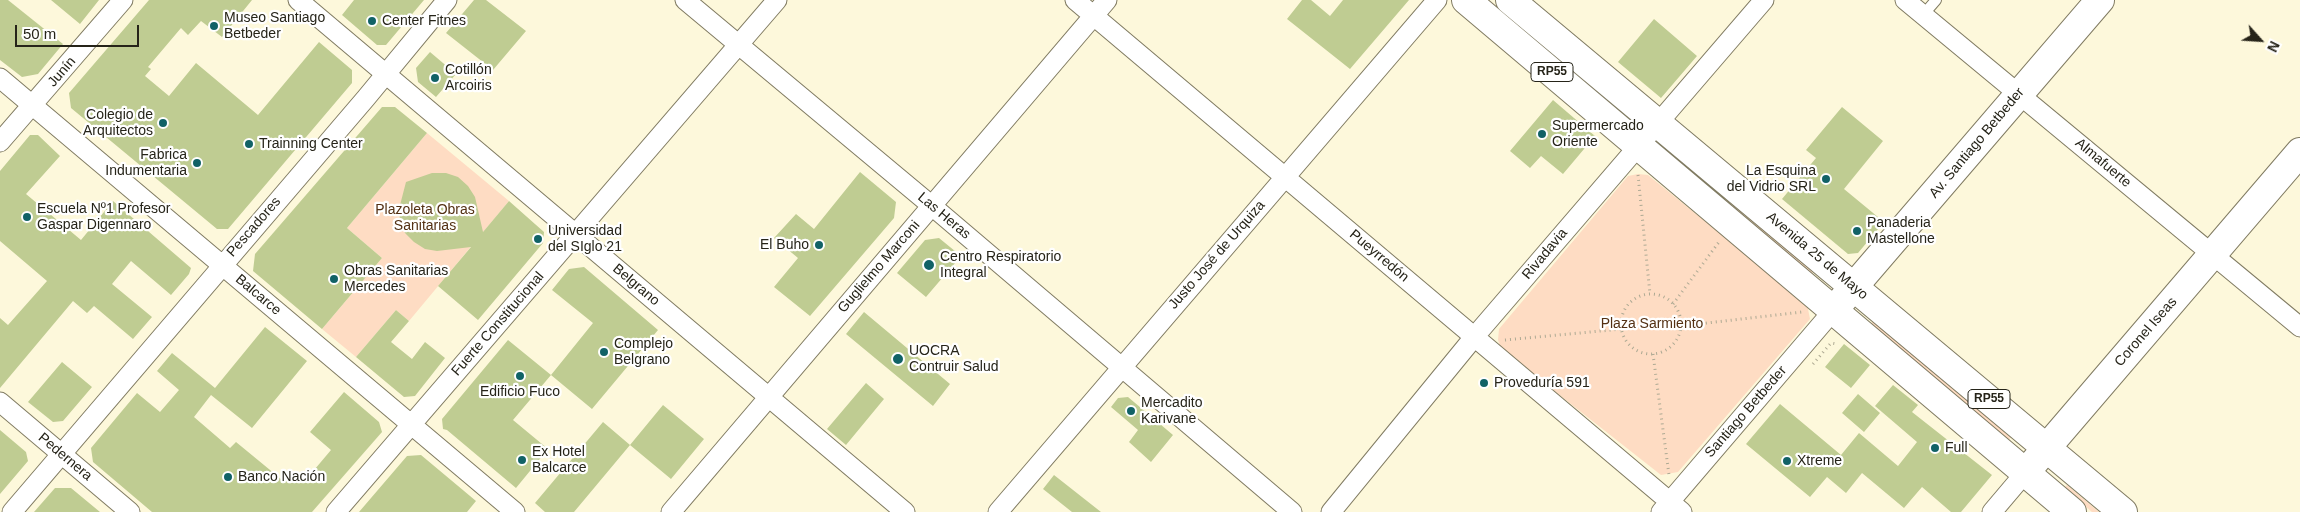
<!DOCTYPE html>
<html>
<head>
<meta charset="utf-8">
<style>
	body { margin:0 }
	#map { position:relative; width:2300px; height:512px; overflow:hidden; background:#fdf8db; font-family:Arial,sans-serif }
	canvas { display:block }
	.north { position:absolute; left:2235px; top:15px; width:50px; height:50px; -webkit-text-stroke:4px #fff; paint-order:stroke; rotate:116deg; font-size:14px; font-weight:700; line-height:20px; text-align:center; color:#262419 }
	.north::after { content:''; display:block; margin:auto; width:18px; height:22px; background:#262419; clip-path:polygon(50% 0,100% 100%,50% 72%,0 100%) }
	.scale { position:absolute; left:15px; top:25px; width:124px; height:22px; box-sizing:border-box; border:2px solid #262419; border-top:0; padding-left:6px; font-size:15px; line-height:18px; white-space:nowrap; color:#262419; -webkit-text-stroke:4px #fff; paint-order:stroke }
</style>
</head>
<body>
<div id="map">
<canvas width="2300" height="512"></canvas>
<div class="north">N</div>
<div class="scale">50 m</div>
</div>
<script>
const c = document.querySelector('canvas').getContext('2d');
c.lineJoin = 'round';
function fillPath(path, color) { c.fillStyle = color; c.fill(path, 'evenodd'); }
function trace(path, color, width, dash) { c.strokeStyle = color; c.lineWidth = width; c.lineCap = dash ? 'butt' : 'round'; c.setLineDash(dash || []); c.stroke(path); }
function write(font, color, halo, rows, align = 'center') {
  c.font = font + ' Arial,sans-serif'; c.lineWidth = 4.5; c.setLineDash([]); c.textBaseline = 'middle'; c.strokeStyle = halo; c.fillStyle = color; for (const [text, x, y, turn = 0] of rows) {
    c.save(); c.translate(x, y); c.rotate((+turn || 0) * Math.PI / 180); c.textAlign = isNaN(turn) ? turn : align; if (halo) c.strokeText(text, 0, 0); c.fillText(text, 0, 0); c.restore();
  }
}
fillPath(new Path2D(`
	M1486 0H1489L1626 114 1623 118Z
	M427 133 509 201 409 321 396 310 356 357 322 329 382 258 347 228Z
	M1676 156 1813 272 1810 275 1672 159Z
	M1638 174 1648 175 1807 304 1810 319 1678 472 1661 475 1501 349 1498 340 1499 329 1628 176Z
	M1873 321 2011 437 2008 441 1870 325Z
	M2067 485 2099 512H2092L2064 488Z`), '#fedcc3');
fillPath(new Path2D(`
	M0 0H8L63 44 38 74 22 77 0 60Z
	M51 0H99L80 24Z
	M149 0H252L222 37 201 21 188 35 181 28 148 67 151 69 145 76 169 96 196 63 258 115 319 42 352 70V83L228 229H217L71 108 69 93Z
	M354 0H424L386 45H377L342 15Z
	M474 0H486L526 31 493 70 446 33Z
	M1302 0H1311L1330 16 1343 0H1409L1350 69 1287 19Z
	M1654 19 1697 56 1661 98 1618 62Z
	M430 52 456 74 436 97 418 82 416 68Z
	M1553 100 1595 136 1563 174 1541 156 1530 168 1510 151Z
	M382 107H395L427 133 347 228 382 258 322 329 253 271 255 254Z
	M1842 107 1883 141 1844 189 1884 222 1858 253 1848 254 1782 199 1816 158 1806 150Z
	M30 135H38L60 156 26 194 81 240 113 201 191 268 189 274 171 295 131 261 112 284 152 317 133 339 94 306 87 313 73 301 0 388V318L8 325 47 281 0 241V171Z
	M860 172 896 202 894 218 810 316 774 287 798 258 774 238 796 214 814 229Z
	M432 173H446L458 177 468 186 475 197 483 232 509 201 544 232 543 243 478 320 438 286 471 247 437 251 425 249 414 242 405 233 400 221 399 209 406 182Z
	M939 238 961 256 926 297 897 273 925 240Z
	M584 267 658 330 592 409 551 375 593 323 552 290 569 269Z
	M396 310 409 321 391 342 412 359 425 342 445 358 415 396 404 397 356 357Z
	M864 312 950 384 933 406 846 334Z
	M265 327 307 361 252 428 211 395 194 417 230 448 236 442 281 479 289 469 304 482 331 450 310 432 344 392 379 422 382 432 312 512H152L93 462 91 448 137 393 160 412 179 390 157 371 172 353 215 388Z
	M508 340 551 375 513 420 548 449 516 488 447 430 443 429 442 419Z
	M1844 344 1870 365 1851 388 1825 367Z
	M62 362 92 387 63 421 53 422 28 402Z
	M866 383 884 399 846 445 827 429Z
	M1893 385 1918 405 1912 412 1992 475 1961 512H1951L1922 487 1904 508 1862 473 1846 493 1827 477 1810 497 1746 444 1780 404 1841 455 1859 433 1898 466 1917 442 1875 406Z
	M1858 394 1880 413 1864 432 1842 413Z
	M1128 397 1173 435 1151 462 1129 442 1138 430 1111 407 1118 398Z
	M663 405 704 439 671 479 630 445Z
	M603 422 630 445 574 512H545L535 503Z
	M0 430 26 452 28 461 0 494Z
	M421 455 476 501 467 512H359L407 456Z
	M1054 475 1101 512H1072L1043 489Z
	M55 488H71L100 512H34Z`), '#bfcc92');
const lane = new Path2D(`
	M1923 15 1936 0`);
const street = new Path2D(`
	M298 0 905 512
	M685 0 932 206 1292 512
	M1075 0 1682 512
	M1905 0 2300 327
	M0 78 515 512
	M0 142 123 0
	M0 402 130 512
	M12 512 366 98 447 0
	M336 512 777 0
	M671 512 1107 0
	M998 512 1437 0
	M1331 512 1475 336 1764 0
	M1661 512 1832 312
	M1992 512 2025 473`);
const secondary = new Path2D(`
	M1832 312 2100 0
	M2025 473 2300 152`);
const primary = new Path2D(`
	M1466 0C1667 171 1869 342 2072 512
	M1510 0 2123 512`);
trace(lane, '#807b62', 12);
trace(street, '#807b62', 21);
trace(secondary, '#807b62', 30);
trace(primary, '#807b62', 30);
trace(new Path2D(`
	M1638 175 1650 294
	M1621 324a30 30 0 1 1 60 0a30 30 0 1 1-60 0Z
	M1673 304 1719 242
	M1681 326 1802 312
	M1505 340 1622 329
	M1653 354 1669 475
	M1813 364 1831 343 1837 344`), '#ada993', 3, [1, 4]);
trace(lane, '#fff', 10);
trace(street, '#fff', 19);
trace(secondary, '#fff', 28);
trace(primary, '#fff', 28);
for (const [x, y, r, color] of [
	[372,21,5,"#116266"],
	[214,26,5,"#116266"],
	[435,78,5,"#116266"],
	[163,123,5,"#116266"],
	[1542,134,5,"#116266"],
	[249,144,5,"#116266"],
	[197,163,5,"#116266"],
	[1826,179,5,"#116266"],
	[27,217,5,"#116266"],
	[1857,231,5,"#116266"],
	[538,239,5,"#116266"],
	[819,245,5,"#116266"],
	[929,265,6,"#116266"],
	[334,279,5,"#116266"],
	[604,352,5,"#116266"],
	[898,359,6,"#116266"],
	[520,376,5,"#116266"],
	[1484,383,5,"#116266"],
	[1131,411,5,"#116266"],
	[1935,448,5,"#116266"],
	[522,460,5,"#116266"],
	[1787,461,5,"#116266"],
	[228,477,5,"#116266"]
]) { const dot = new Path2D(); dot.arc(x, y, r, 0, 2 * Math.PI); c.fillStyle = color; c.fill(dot); trace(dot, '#fff', 2); }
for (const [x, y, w] of [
	[1552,72,42],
	[1989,399,42]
]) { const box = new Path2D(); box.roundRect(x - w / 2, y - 9.5, w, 19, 4); c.fillStyle = '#fff'; c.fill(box); trace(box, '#262419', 1); }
write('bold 12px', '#262419', null, [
	["RP55",1552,72],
	["RP55",1989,399]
]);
write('14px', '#262419', '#fff', [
	["Museo Santiago",224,18],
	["Betbeder",224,34],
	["Center Fitnes",382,21],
	["Cotillón",445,70],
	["Arcoiris",445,86],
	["Colegio de",153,115,"right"],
	["Arquitectos",153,131,"right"],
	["Supermercado",1552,126],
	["Oriente",1552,142],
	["Trainning Center",259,144],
	["Fabrica",187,155,"right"],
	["Indumentaria",187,171,"right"],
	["La Esquina",1816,171,"right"],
	["del Vidrio SRL",1816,187,"right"],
	["Escuela Nº1 Profesor",37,209],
	["Gaspar Digennaro",37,225],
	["Panaderia",1867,223],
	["Mastellone",1867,239],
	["Universidad",548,231],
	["del SIglo 21",548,247],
	["El Buho",809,245,"right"],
	["Centro Respiratorio",940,257],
	["Integral",940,273],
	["Obras Sanitarias",344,271],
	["Mercedes",344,287],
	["Complejo",614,344],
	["Belgrano",614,360],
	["UOCRA",909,351],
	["Contruir Salud",909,367],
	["Proveduría 591",1494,383],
	["Edificio Fuco",520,392,"center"],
	["Mercadito",1141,403],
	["Karivane",1141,419],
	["Full",1945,448],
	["Ex Hotel",532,452],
	["Balcarce",532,468],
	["Xtreme",1797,461],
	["Banco Nación",238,477]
], 'left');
write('14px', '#262419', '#fff', [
	["Junín",62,72,-49],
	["Av. Santiago Betbeder",1977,143,-50],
	["Almafuerte",2103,163,40],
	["Las Heras",944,216,40],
	["Pescadores",254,227,-49],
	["Rivadavia",1545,254,-50],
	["Justo José de Urquiza",1217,255,-49],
	["Pueyrredón",1379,256,40],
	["Avenida 25 de Mayo",1817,256,40],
	["Guglielmo Marconi",879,267,-49],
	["Belgrano",636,285,40],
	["Balcarce",258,295,40],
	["Fuerte Constitucional",498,324,-49],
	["Coronel Iseas",2146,332,-49],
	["Santiago Betbeder",1746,412,-49],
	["Pedernera",65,457,40]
]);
write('14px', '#533013', '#fff', [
	["Plazoleta Obras",425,210],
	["Sanitarias",425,226],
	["Plaza Sarmiento",1652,324]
]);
</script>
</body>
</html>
